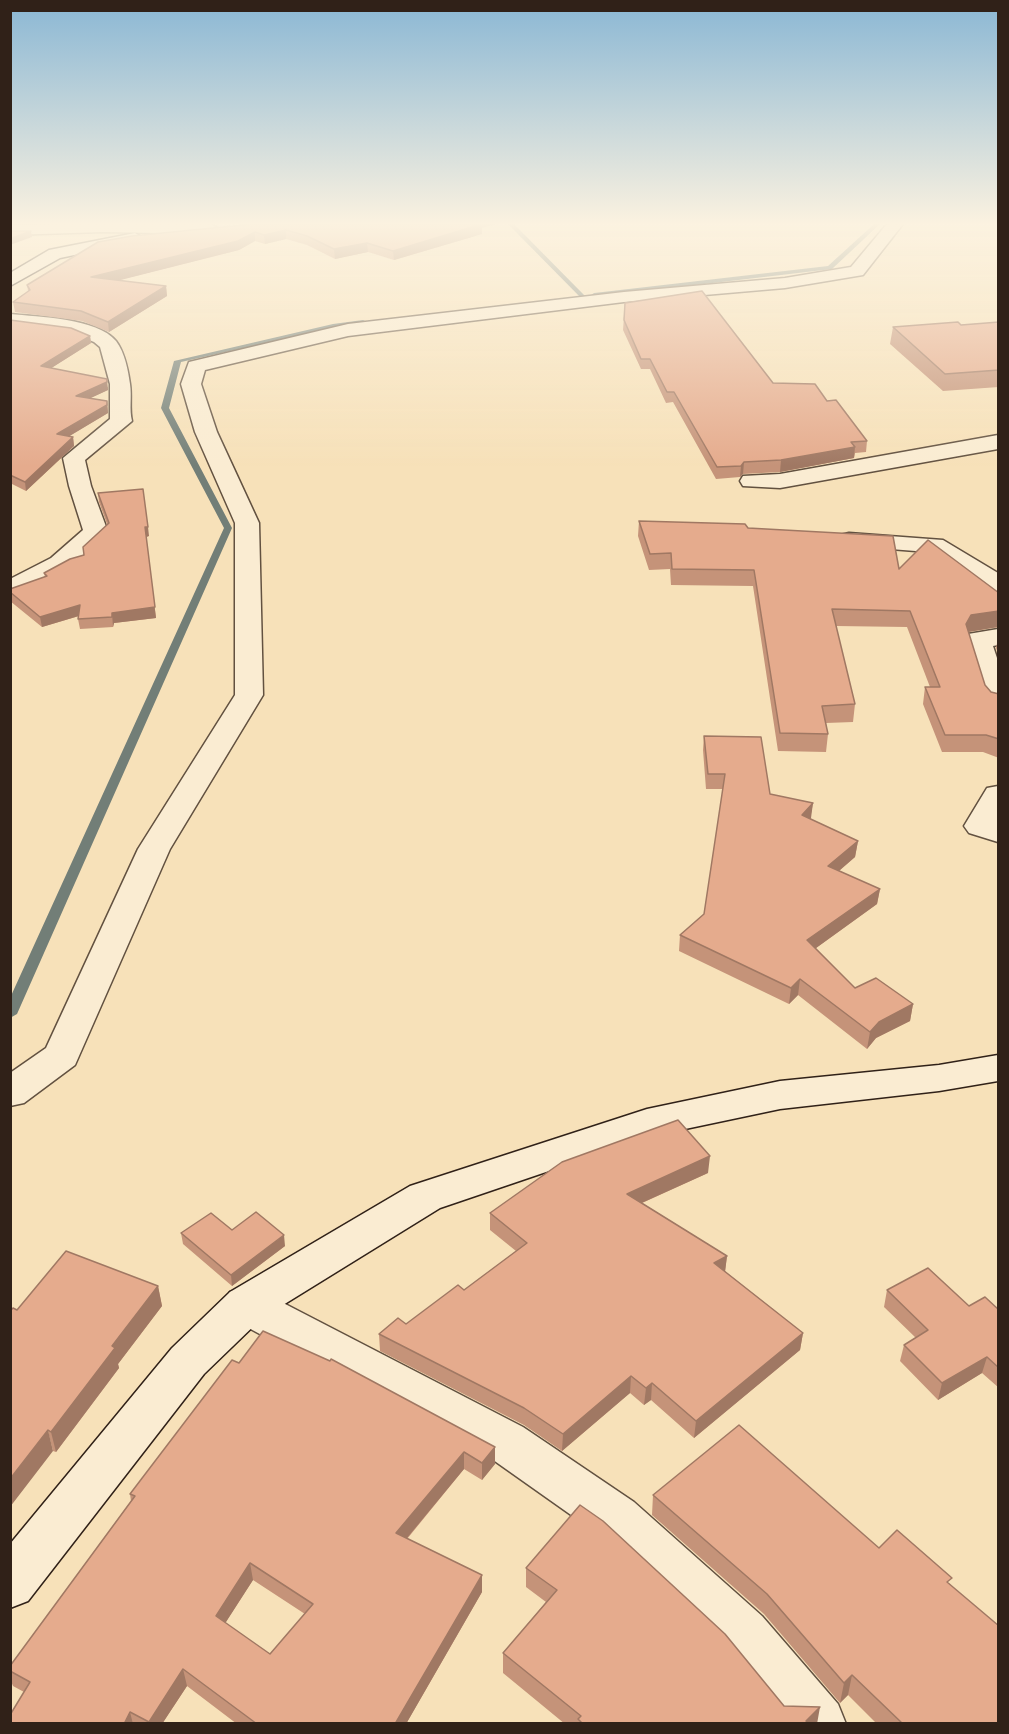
<!DOCTYPE html>
<html>
<head>
<meta charset="utf-8">
<style>
	body { margin:0 }
	#map { position:relative; width:1009px; height:1734px; overflow:hidden; background:#f7e1b9; font-family:"Gentium Book Plus",serif }
	canvas { display:block }
	.frame { position:absolute; inset:0; border:12px solid #302118; pointer-events:none }
</style>
</head>
<body>
<div id="map">
<canvas width="1009" height="1734"></canvas>
<div class="frame"></div>
</div>
<script>
const c = document.querySelector('canvas').getContext('2d');
c.lineJoin = 'round';
function fillPath(path, color) { c.fillStyle = color; c.fill(path, 'evenodd'); }
function trace(path, color, width, dash) { c.strokeStyle = color; c.lineWidth = width; c.lineCap = dash ? 'butt' : 'round'; c.setLineDash(dash || []); c.stroke(path); }
fillPath(new Path2D(`
	M508 224H514L585 296V298H581Z
	M874 224H880L832 269 594 297 591 295 594 293 828 266Z
	M363 320 365 321V323L333 328 181 362 169 408 232 528 17 1014 10 1018V998L224 528 161 408 174 361 333 324Z`), '#727e77');
const street = new Path2D(`
	M57 224H211L219 229 211 234 103 232 10 235V225Z
	M887 224H903L863 275 785 288 624 302 348 336 205 370 201 384 217 432 259 523 263 695 170 849 75 1065 24 1103 10 1106V1073L46 1048 138 849 235 695V523L195 432 181 384 189 362 348 324 624 292 785 278 851 267Z
	M10 314C39 317 97 318 116 341 125 353 128 370 130 384 132 397 129 409 132 421L85 460 91 486 108 532 69 568 19 594 10 597V579L51 558 83 530 69 486 63 458 110 419V384L100 347 94 342 73 333 10 325Z
	M998 435V449L780 488 743 486 740 481 743 476 780 474Z
	M849 533 943 540 998 573V592L989 589 928 552 840 545 837 540 840 535Z
	M998 629V645L993 646 998 661V710L988 707 984 701 965 640 968 634Z
	M998 786V842L969 833 964 826 987 788Z
	M246 1287 262 1292 523 1427 634 1502 762 1616 838 1704 846 1724H782L724 1652 598 1534 489 1457 230 1318 224 1305 230 1292Z`);
const secondary = new Path2D(`
	M135 233 143 238 141 241 60 258 10 286V273L49 250Z
	M998 1055V1081L939 1091 780 1109 652 1136 440 1208 262 1318 204 1374 28 1601 10 1608V1544L172 1348 230 1292 410 1186 647 1109 780 1081 939 1065Z`);
trace(street, '#625140', 3);
trace(secondary, '#302118', 3);
fillPath(street, '#faecd2');
fillPath(secondary, '#faecd2');
fillPath(new Path2D(`
	M253 224 482 228V234L394 260 368 252 335 259 307 245 286 239 265 244 255 241 239 250 119 280 166 286 167 296 109 332 82 321 15 312 13 302 28 291 27 285Z
	M625 303 773 383 827 401 867 441 866 452 855 453 854 458 780 472 743 474 740 477 716 479 673 402 666 403 650 369H641L623 330Z
	M10 320 90 336 91 343 51 368 108 387V390L90 398 107 401 108 413 69 436 73 437 74 446 26 491 10 483Z
	M999 322V387L943 391 890 344 893 327 961 325Z
	M98 493 149 536 146 537 156 618 114 623 113 627 80 629 78 619 79 616 42 627 10 601V589L45 577 44 573 84 555 107 524 99 502Z
	M639 521 748 528 899 569 999 593V628L998 627 968 632 985 685 991 692 999 694V758L983 752H942L923 704 925 687H930L907 627 836 626 855 704 853 722 826 723 828 734 826 752 778 751 753 586 671 585 670 569 649 570 638 536Z
	M999 634V656L996 648Z
	M704 736 770 794 813 803 810 819 858 841 855 857 839 871 880 889 877 904 816 948 855 988 913 1004 910 1021 876 1038 867 1049 798 995 789 1004 679 951 680 935 704 914 723 789H706L703 750Z
	M708 1173 642 1203 727 1256 725 1271 803 1333 800 1350 694 1438 651 1400 644 1405 630 1393 562 1451 524 1425 380 1351 379 1334 406 1324 464 1290 516 1251 490 1230V1213Z
	M232 1230 285 1246 232 1286 183 1244 181 1233Z
	M158 1286 162 1306 118 1364 119 1368 56 1452 53 1451 17 1310Z
	M887 1290 969 1306 999 1310V1388L982 1373 938 1400 900 1361 904 1345 916 1338 884 1307Z
	M239 1363 495 1447V1464L482 1480 464 1469 407 1539 482 1592 406 1724H237L187 1686 162 1724H10L24 1692 13 1686 10 1679V1666L131 1501 130 1494ZM253 1580 305 1614 270 1654 225 1623Z
	M653 1495 879 1548 950 1584 999 1724H877L848 1695 840 1703 764 1614 652 1515Z
	M526 1568 784 1706 817 1724H565L503 1673V1653L546 1602 526 1587Z`), '#c59379');
fillPath(new Path2D(`
	M473 224H496L482 228V234L394 260 393 251Z
	M286 230V239L265 244 264 235Z
	M31 231 32 237 10 245V239Z
	M255 232V241L239 250 93 287 91 277Z
	M367 243 368 252 335 259 334 249Z
	M166 286 167 296 109 332 108 322Z
	M90 336 91 343 42 374 41 366Z
	M107 379 108 390 78 404 76 396Z
	M107 401 108 413 58 443 57 434Z
	M73 437 74 446 26 491 25 482Z
	M855 447 854 458 780 472 781 460Z
	M744 462 743 474 740 477 741 466Z
	M145 527H148L149 536 146 537 156 618 114 623 113 627 112 613Z
	M80 605 82 615 42 627 40 617Z
	M999 611 998 627 968 632 966 624 971 615Z
	M813 803 811 818 800 830 802 815Z
	M858 841 855 857 826 882 828 866Z
	M880 889 877 904 805 956 807 940Z
	M800 979 798 995 789 1004 791 988Z
	M913 1004 910 1021 876 1038 867 1049 870 1032 879 1022Z
	M710 1156 708 1173 626 1210 627 1194Z
	M284 1235 285 1246 232 1286 231 1275Z
	M727 1256 725 1272 714 1263Z
	M158 1286 162 1306 118 1364 119 1368 56 1452 51 1432 112 1346Z
	M803 1333 800 1350 694 1438 696 1421Z
	M987 1357 982 1373 938 1400 942 1383Z
	M631 1376 630 1393 562 1451 563 1434Z
	M652 1383 651 1400 644 1405 646 1388Z
	M48 1430 53 1451 10 1507V1479Z
	M495 1447V1464L482 1480V1463Z
	M464 1452V1469L397 1550 396 1533Z
	M250 1563 253 1580 219 1633 216 1616Z
	M482 1575V1592L406 1724H395Z
	M183 1669 187 1686 162 1724H149V1722Z
	M852 1675 848 1695 840 1703 844 1683Z
	M820 1707 817 1724H806V1721Z
	M130 1712 133 1724H124Z`), '#a07863');
const building = new Path2D(`
	M253 224H482L393 251 367 243 334 249 307 236 286 230 264 235 255 232 238 241 91 277 166 286 108 322 81 311 13 302 30 290 27 285 98 242 132 236Z
	M10 231H31L10 239Z
	M702 291 773 383 815 384 827 401 836 400 867 441 851 442 855 447 781 460 744 462 741 466 717 467 674 392H667L650 359H641L624 320 625 303Z
	M10 320 71 328 90 336 41 366 107 379V382L76 396 107 401V405L57 434 73 437 25 482 10 475Z
	M958 322 961 325 999 322V370L945 374 893 327Z
	M143 489 148 527H145L155 607 112 613V617L78 619 80 605 40 617 10 592V589L47 576 44 573 70 559 84 555 83 547 109 523 98 493Z
	M639 521 745 524 748 528 893 536 899 569 928 540 999 593V611L971 615 966 624 985 685 991 692 999 694V739L986 735H945L925 687H940L910 611 832 609 855 704 822 706 828 734 780 733 754 570 672 569 671 553 650 554Z
	M704 736 761 737 770 794 813 803 802 815 858 841 828 866 880 889 807 940 855 988 876 978 913 1004 879 1022 870 1032 800 979 791 988 680 935 704 914 725 774H708Z
	M678 1120 710 1156 627 1194 727 1256 714 1263 803 1333 696 1421 652 1383 646 1388 631 1376 563 1434 524 1408 379 1334 398 1318 406 1324 458 1285 464 1290 527 1243 490 1213 562 1162Z
	M256 1212 284 1235 231 1275 181 1233 211 1213 232 1230Z
	M66 1251 158 1286 112 1346 115 1348 51 1432 48 1430 10 1479V1311L13 1308 17 1310Z
	M928 1268 969 1306 985 1297 999 1310V1368L987 1357 942 1383 904 1345 928 1330 887 1290Z
	M263 1331 330 1361 331 1359 495 1447 482 1463 464 1452 396 1533 482 1575 395 1724H257L183 1669 149 1722 130 1712 124 1724H10V1715L30 1682 10 1671V1666L135 1496 130 1494 232 1360 239 1363ZM250 1563 313 1604 270 1654 216 1616Z
	M739 1425 879 1548 897 1530 952 1578 947 1582 999 1626V1722L997 1724H903L852 1675 844 1683 767 1594 653 1495Z
	M580 1505 603 1521 725 1634 784 1706 820 1707 806 1721 809 1724H583L578 1719 581 1716 503 1653 557 1590 526 1568Z`);
fillPath(building, '#e5ab8d');
trace(building, '#a07863', 1.5);
const sky = c.createLinearGradient(0, 0, 0, 466);
sky.addColorStop(0, '#8ab7d4');
sky.addColorStop(0.48, '#fbf2e0');
sky.addColorStop(1, '#fbf2e000');
c.fillStyle = sky;
c.fillRect(0, 0, 1009, 466);
</script>
</body>
</html>
